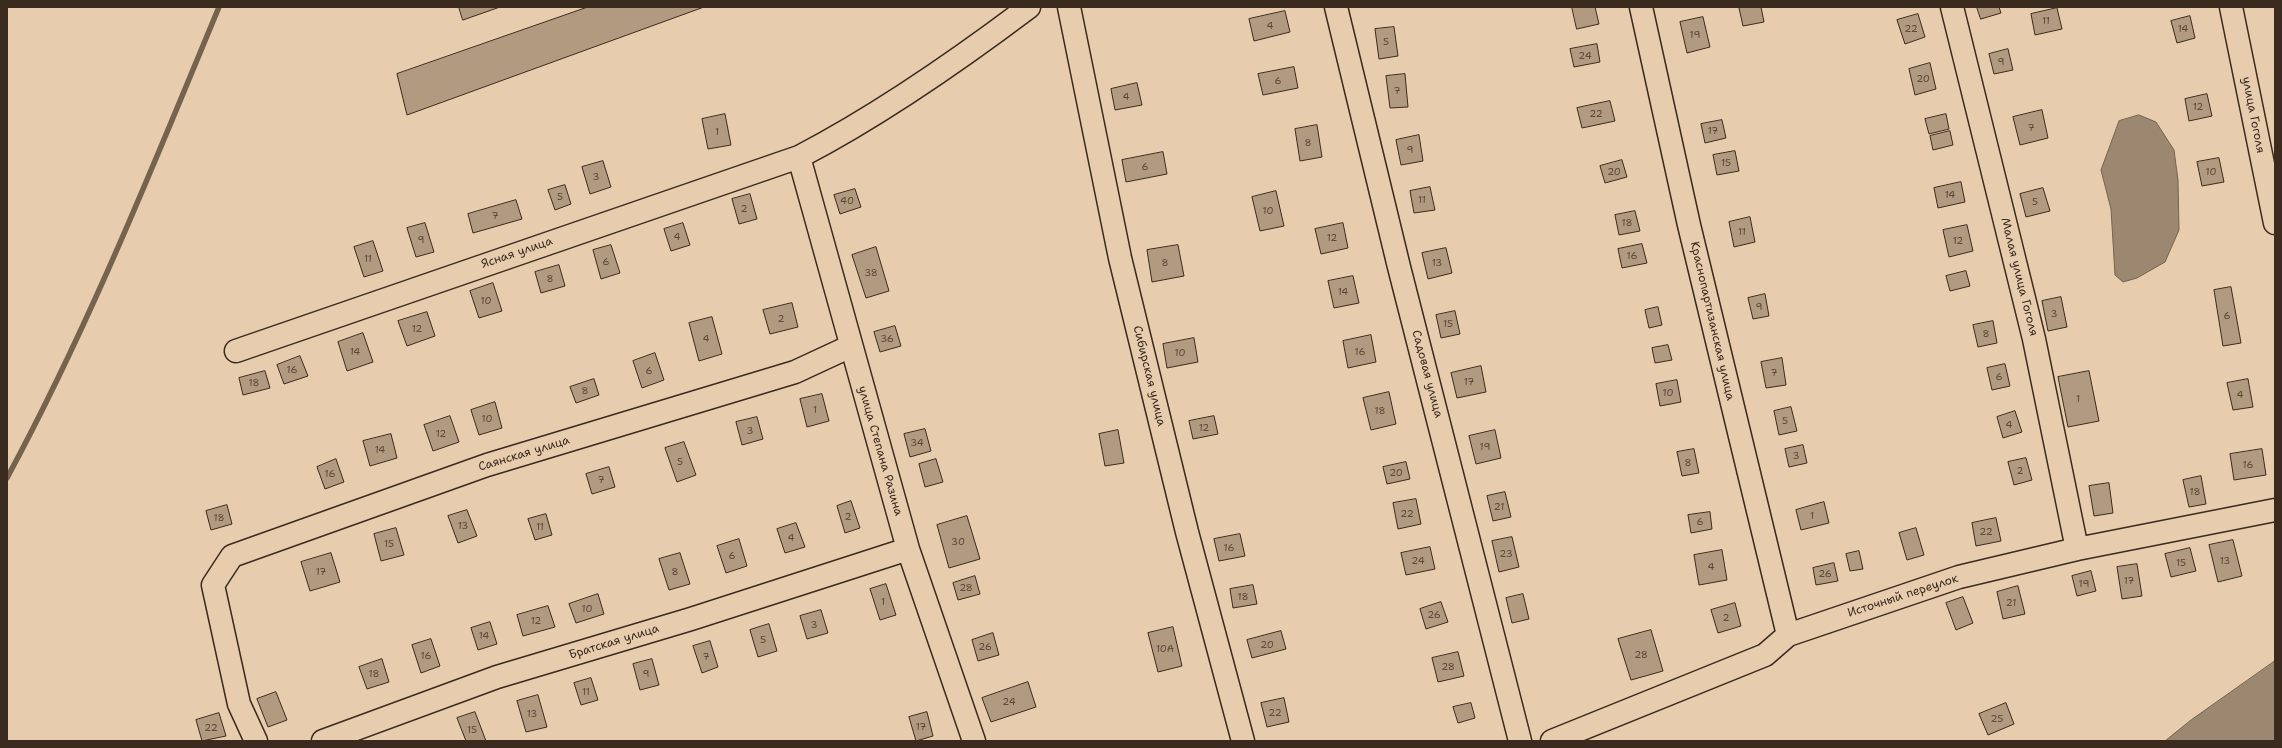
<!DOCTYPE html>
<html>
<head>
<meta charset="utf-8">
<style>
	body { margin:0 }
	#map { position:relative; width:2282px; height:748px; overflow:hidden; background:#e7cdae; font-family:"Shantell Sans",sans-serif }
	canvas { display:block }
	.frame { position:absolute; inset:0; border:8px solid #3b2a1e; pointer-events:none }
</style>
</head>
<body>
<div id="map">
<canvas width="2282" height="748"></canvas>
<div class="frame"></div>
</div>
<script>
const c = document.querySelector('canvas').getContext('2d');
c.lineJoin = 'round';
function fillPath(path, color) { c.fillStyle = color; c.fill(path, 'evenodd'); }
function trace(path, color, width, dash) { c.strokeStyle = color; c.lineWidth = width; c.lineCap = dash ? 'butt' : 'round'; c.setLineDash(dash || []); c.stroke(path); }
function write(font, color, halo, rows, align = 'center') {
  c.font = font + ' "Shantell Sans",sans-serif'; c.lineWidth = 3; c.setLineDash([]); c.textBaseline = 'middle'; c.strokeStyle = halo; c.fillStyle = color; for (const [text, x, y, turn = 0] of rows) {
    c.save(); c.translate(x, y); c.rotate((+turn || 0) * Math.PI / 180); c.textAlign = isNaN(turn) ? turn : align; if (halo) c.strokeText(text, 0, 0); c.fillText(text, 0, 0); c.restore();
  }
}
const water = new Path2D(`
	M2139 115 2156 122 2174 150 2178 180 2179 230 2165 262 2137 278 2123 282 2115 275 2111 209 2101 170 2119 121Z
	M2275 661V741H2165L2191 720Z`);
fillPath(water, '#9c8770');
trace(water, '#75624f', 1);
trace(new Path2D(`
	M7 478C89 326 153 166 219 7`), '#75624f', 5.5);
const building = new Path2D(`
	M459 7H500L463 20Z
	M588 7H704L407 115 397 74Z
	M1572 7H1595L1599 24 1577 29Z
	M1761 7 1764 22 1743 26 1739 8Z
	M1977 7H1999L2001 13 1981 19Z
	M2057 8 2062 29 2035 35 2031 14Z
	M1285 11 1290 32 1254 41 1249 19Z
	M1918 14 1925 37 1905 44 1897 20Z
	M2190 16 2195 38 2177 43 2171 21Z
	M1703 17 1710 47 1687 53 1680 22Z
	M1394 27 1398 56 1379 59 1375 29Z
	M1597 44 1600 62 1574 67 1570 49Z
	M2008 49 2013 70 1994 74 1989 54Z
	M1930 63 1936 89 1915 95 1909 69Z
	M1294 67 1298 88 1263 95 1258 74Z
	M1405 74 1408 107 1390 108 1386 76Z
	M1137 83 1142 105 1115 110 1111 89Z
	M2207 94 2212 116 2189 121 2185 99Z
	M1610 101 1615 121 1582 128 1577 108Z
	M2042 110 2048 138 2020 145 2013 117Z
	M725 114 731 145 708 149 702 119Z
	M1946 114 1949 129 1929 134 1925 119Z
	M1722 120 1726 138 1705 143 1701 124Z
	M1317 125 1322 157 1300 161 1295 129Z
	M1950 131 1953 145 1933 150 1930 136Z
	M1419 135 1423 161 1401 165 1396 140Z
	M1735 151 1739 171 1717 175 1713 155Z
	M1163 152 1167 174 1126 182 1122 160Z
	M2219 158 2224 182 2202 186 2197 162Z
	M1622 160 1627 177 1605 183 1600 166Z
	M603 161 611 187 590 194 582 167Z
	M1961 182 1965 202 1938 208 1934 188Z
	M565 185 571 204 555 210 548 190Z
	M1430 187 1435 210 1414 213 1410 191Z
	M2043 188 2050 211 2026 217 2020 194Z
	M855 189 861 207 840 214 834 195Z
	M1276 191 1284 226 1260 231 1252 197Z
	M750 194 757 219 739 224 732 199Z
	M516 200 522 219 473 233 468 214Z
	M1635 211 1640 231 1619 235 1615 215Z
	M1750 217 1755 242 1734 247 1729 222Z
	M425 223 434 252 416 257 407 228Z
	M683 223 690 245 671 251 664 229Z
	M1343 223 1348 248 1321 254 1315 229Z
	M1967 225 1973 251 1949 257 1943 230Z
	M373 241 383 271 364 277 354 247Z
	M1642 244 1647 263 1622 268 1618 249Z
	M611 245 620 273 601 279 593 250Z
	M1178 245 1184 276 1152 282 1147 250Z
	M876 247 889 291 866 298 852 255Z
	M1446 248 1452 273 1428 279 1422 253Z
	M559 265 565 286 541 293 535 272Z
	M1966 271 1970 286 1950 291 1946 276Z
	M1353 276 1359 303 1334 308 1328 281Z
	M493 283 502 311 479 318 470 291Z
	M2231 287 2241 343 2223 346 2214 290Z
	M1765 294 1769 316 1753 319 1748 298Z
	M2061 297 2067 327 2048 331 2042 301Z
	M792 303 798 327 770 334 763 310Z
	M1658 307 1662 325 1649 328 1645 310Z
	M1455 311 1460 334 1441 338 1436 315Z
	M427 312 435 336 407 346 398 321Z
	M712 317 722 354 699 361 689 323Z
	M1993 321 1997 343 1978 347 1973 325Z
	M895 326 901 346 880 352 874 332Z
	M363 333 373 362 347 371 338 342Z
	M1371 335 1376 362 1348 368 1343 341Z
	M1194 338 1198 362 1167 368 1163 344Z
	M1668 345 1672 360 1655 363 1652 348Z
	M655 353 664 380 642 388 633 361Z
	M300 356 308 376 284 384 277 365Z
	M1782 358 1786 385 1766 388 1761 362Z
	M2005 364 2010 386 1992 390 1987 368Z
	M1481 366 1486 392 1457 398 1451 373Z
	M265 371 270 388 243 395 239 378Z
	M2089 371 2099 421 2068 427 2058 377Z
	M594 379 599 395 576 403 570 387Z
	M2248 379 2253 407 2233 410 2227 383Z
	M1677 380 1681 402 1660 406 1656 384Z
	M1389 392 1396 424 1371 430 1363 398Z
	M822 394 829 421 807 427 800 399Z
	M495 402 502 428 479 435 471 410Z
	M1791 407 1797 431 1779 435 1774 411Z
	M2015 411 2022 432 2003 438 1997 417Z
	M450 416 459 442 433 451 424 425Z
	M1214 416 1218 434 1193 439 1189 421Z
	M757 417 763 439 742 445 736 422Z
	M925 429 931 451 910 457 904 434Z
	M1118 430 1124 463 1105 466 1099 434Z
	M1495 430 1501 458 1476 464 1469 436Z
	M391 434 397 458 370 466 363 441Z
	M684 442 696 475 677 482 665 448Z
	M1803 445 1807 463 1789 467 1785 449Z
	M1694 449 1699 473 1682 476 1677 452Z
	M2262 449 2266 475 2234 480 2230 454Z
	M2026 458 2032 480 2014 485 2008 462Z
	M336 459 344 482 325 489 317 467Z
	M936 459 943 482 925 487 919 464Z
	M1406 462 1410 479 1387 484 1383 467Z
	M609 467 615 487 592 494 586 474Z
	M2201 476 2206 504 2189 507 2183 480Z
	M2109 483 2113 513 2094 516 2089 486Z
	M1505 492 1511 517 1493 521 1487 496Z
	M1416 499 1421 524 1398 529 1393 503Z
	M851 501 860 528 845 533 837 506Z
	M1824 502 1829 523 1801 530 1796 510Z
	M227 505 232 524 211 530 206 511Z
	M467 510 477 536 458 543 448 516Z
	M1710 512 1712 529 1691 533 1688 515Z
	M546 514 552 535 535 540 528 519Z
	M967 516 980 559 949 568 937 525Z
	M1996 518 2001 541 1976 546 1972 523Z
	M796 523 805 547 785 553 777 529Z
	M396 528 404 555 381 561 374 534Z
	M1916 528 1924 555 1907 560 1899 533Z
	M1240 534 1245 556 1219 561 1214 539Z
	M1512 537 1519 567 1499 572 1492 541Z
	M739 539 747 566 726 573 717 546Z
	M2233 540 2242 576 2218 582 2209 545Z
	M1430 547 1435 569 1406 575 1401 553Z
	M2190 548 2196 571 2171 577 2165 554Z
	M1722 550 1727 580 1699 585 1694 555Z
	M1859 551 1863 569 1850 571 1846 554Z
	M331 553 340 582 310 591 301 562Z
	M680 553 690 584 669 590 659 559Z
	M1834 563 1838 581 1816 585 1813 568Z
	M2137 564 2142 596 2122 599 2117 567Z
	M2091 571 2096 591 2077 596 2072 576Z
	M975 576 980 594 958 600 953 583Z
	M886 584 896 615 880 620 870 589Z
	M1253 585 1257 604 1233 608 1230 589Z
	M2018 586 2025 614 2003 619 1997 592Z
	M598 594 604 614 576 623 569 604Z
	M1523 594 1529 619 1512 623 1506 598Z
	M1963 597 1973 623 1956 630 1946 603Z
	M1441 602 1448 622 1426 629 1420 609Z
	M1735 603 1741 626 1718 633 1711 610Z
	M548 606 555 627 523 636 517 615Z
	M821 610 828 633 807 639 800 616Z
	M490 622 497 644 478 650 471 628Z
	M769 624 777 651 758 657 750 630Z
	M1173 627 1182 666 1158 672 1148 633Z
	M1651 630 1663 671 1631 680 1618 639Z
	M1281 631 1286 649 1252 658 1247 640Z
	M993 633 999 655 978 661 972 640Z
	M431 639 440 666 421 673 412 645Z
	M710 641 718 667 702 673 693 646Z
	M1458 652 1464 676 1438 682 1432 658Z
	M382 659 389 682 367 689 359 667Z
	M652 659 659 685 640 690 633 664Z
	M591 678 598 700 581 705 574 683Z
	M1028 682 1036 707 991 722 982 698Z
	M276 692 287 720 268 727 257 699Z
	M538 695 547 727 526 732 517 701Z
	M1284 698 1289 722 1267 727 1261 703Z
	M1471 703 1475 718 1458 723 1453 707Z
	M2006 703 2014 724 1988 735 1979 714Z
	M475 712 486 741H466L457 718Z
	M927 712 933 736 916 741 909 717Z
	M219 713 226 736 202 741 196 720Z`);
fillPath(building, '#b29a81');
trace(building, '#3b2a1e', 1);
const minor = new Path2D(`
	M1069 7 1120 258 1187 532 1243 741
	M1336 7 1399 267 1520 741
	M1641 7 1689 225 1788 635
	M1952 7 2034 339 2077 549
	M2231 7 2275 223
	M799 157 908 549 974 741
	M236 351 799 157C880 115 956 62 1029 7
	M256 741 239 704 213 585 232 556 487 465 795 372 851 346
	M323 741 497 677 691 619 908 549
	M1552 741 1765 655 1788 635 1959 577 2077 549 2275 510`);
trace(minor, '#3b2a1e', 25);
trace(minor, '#e7cdae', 22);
write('10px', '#594637', null, [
	["11",2046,21],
	["4",1270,26],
	["22",1911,29],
	["14",2183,29],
	["19",1695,35],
	["5",1386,42],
	["24",1585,56],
	["9",2001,62],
	["20",1923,79],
	["6",1278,81],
	["7",1397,91],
	["4",1126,97],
	["12",2198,107],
	["22",1596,114],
	["7",2031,128],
	["17",1713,131],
	["1",717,132],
	["8",1308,143],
	["9",1410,150],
	["15",1726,163],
	["6",1145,167],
	["20",1614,172],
	["10",2211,172],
	["3",596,177],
	["14",1950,195],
	["5",560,197],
	["11",1422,200],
	["40",847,201],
	["5",2035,202],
	["2",744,209],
	["10",1268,211],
	["7",495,216],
	["18",1627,223],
	["11",1742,232],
	["4",677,237],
	["12",1332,238],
	["9",421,240],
	["12",1958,241],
	["16",1632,256],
	["11",368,259],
	["6",606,262],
	["8",1165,263],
	["13",1437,263],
	["38",871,273],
	["8",550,279],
	["14",1343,292],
	["10",486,301],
	["9",1759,307],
	["3",2054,314],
	["6",2227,316],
	["2",781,319],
	["15",1448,324],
	["12",417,329],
	["8",1986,334],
	["4",706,339],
	["36",887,339],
	["14",355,352],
	["16",1360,352],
	["10",1180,353],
	["16",292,370],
	["6",649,371],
	["7",1774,373],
	["6",1999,377],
	["17",1469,382],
	["18",254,383],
	["8",585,391],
	["10",1668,393],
	["4",2240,395],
	["1",2078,399],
	["1",815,410],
	["18",1380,411],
	["10",487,419],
	["5",1785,421],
	["4",2009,425],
	["12",1204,428],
	["3",750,431],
	["12",441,434],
	["34",917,443],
	["19",1485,447],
	["14",380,450],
	["3",1796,456],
	["5",680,462],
	["8",1688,463],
	["16",2248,465],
	["2",2020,471],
	["20",1396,473],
	["16",330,474],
	["7",601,480],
	["18",2195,492],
	["21",1499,507],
	["22",1407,514],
	["1",1812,516],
	["2",848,517],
	["18",219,518],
	["6",1700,522],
	["13",463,526],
	["11",540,527],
	["22",1986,532],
	["4",791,538],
	["30",958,542],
	["15",389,544],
	["16",1229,548],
	["23",1506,554],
	["6",732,556],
	["24",1418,561],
	["13",2225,561],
	["15",2181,563],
	["4",1711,567],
	["17",321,572],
	["8",675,572],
	["26",1825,574],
	["17",2129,581],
	["19",2084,584],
	["28",966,588],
	["18",1243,597],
	["1",883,602],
	["21",2011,603],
	["10",587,609],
	["26",1434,615],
	["2",1726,618],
	["12",536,621],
	["3",814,625],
	["14",484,636],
	["5",763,640],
	["20",1267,645],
	["26",985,647],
	["10А",1165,649],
	["28",1641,655],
	["16",426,656],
	["7",706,657],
	["28",1448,667],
	["18",374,674],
	["9",646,674],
	["11",586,692],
	["24",1009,702],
	["22",1275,713],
	["13",532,714],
	["25",1997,719],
	["17",921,727],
	["22",211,728],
	["15",472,730]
]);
write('12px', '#3b2a1e', '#e7cdae', [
	["улица Гоголя",2253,115,79],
	["Ясная улица",517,253,-19],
	["Малая улица Гоголя",2019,277,76],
	["Краснопартизанская улица",1712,321,77],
	["Садовая улица",1427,374,75],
	["Сибирская улица",1149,376,76],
	["улица Степана Разина",880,451,74],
	["Саянская улица",524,454,-17],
	["Источный переулок",1903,596,-18],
	["Братская улица",614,642,-17]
]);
</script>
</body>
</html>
